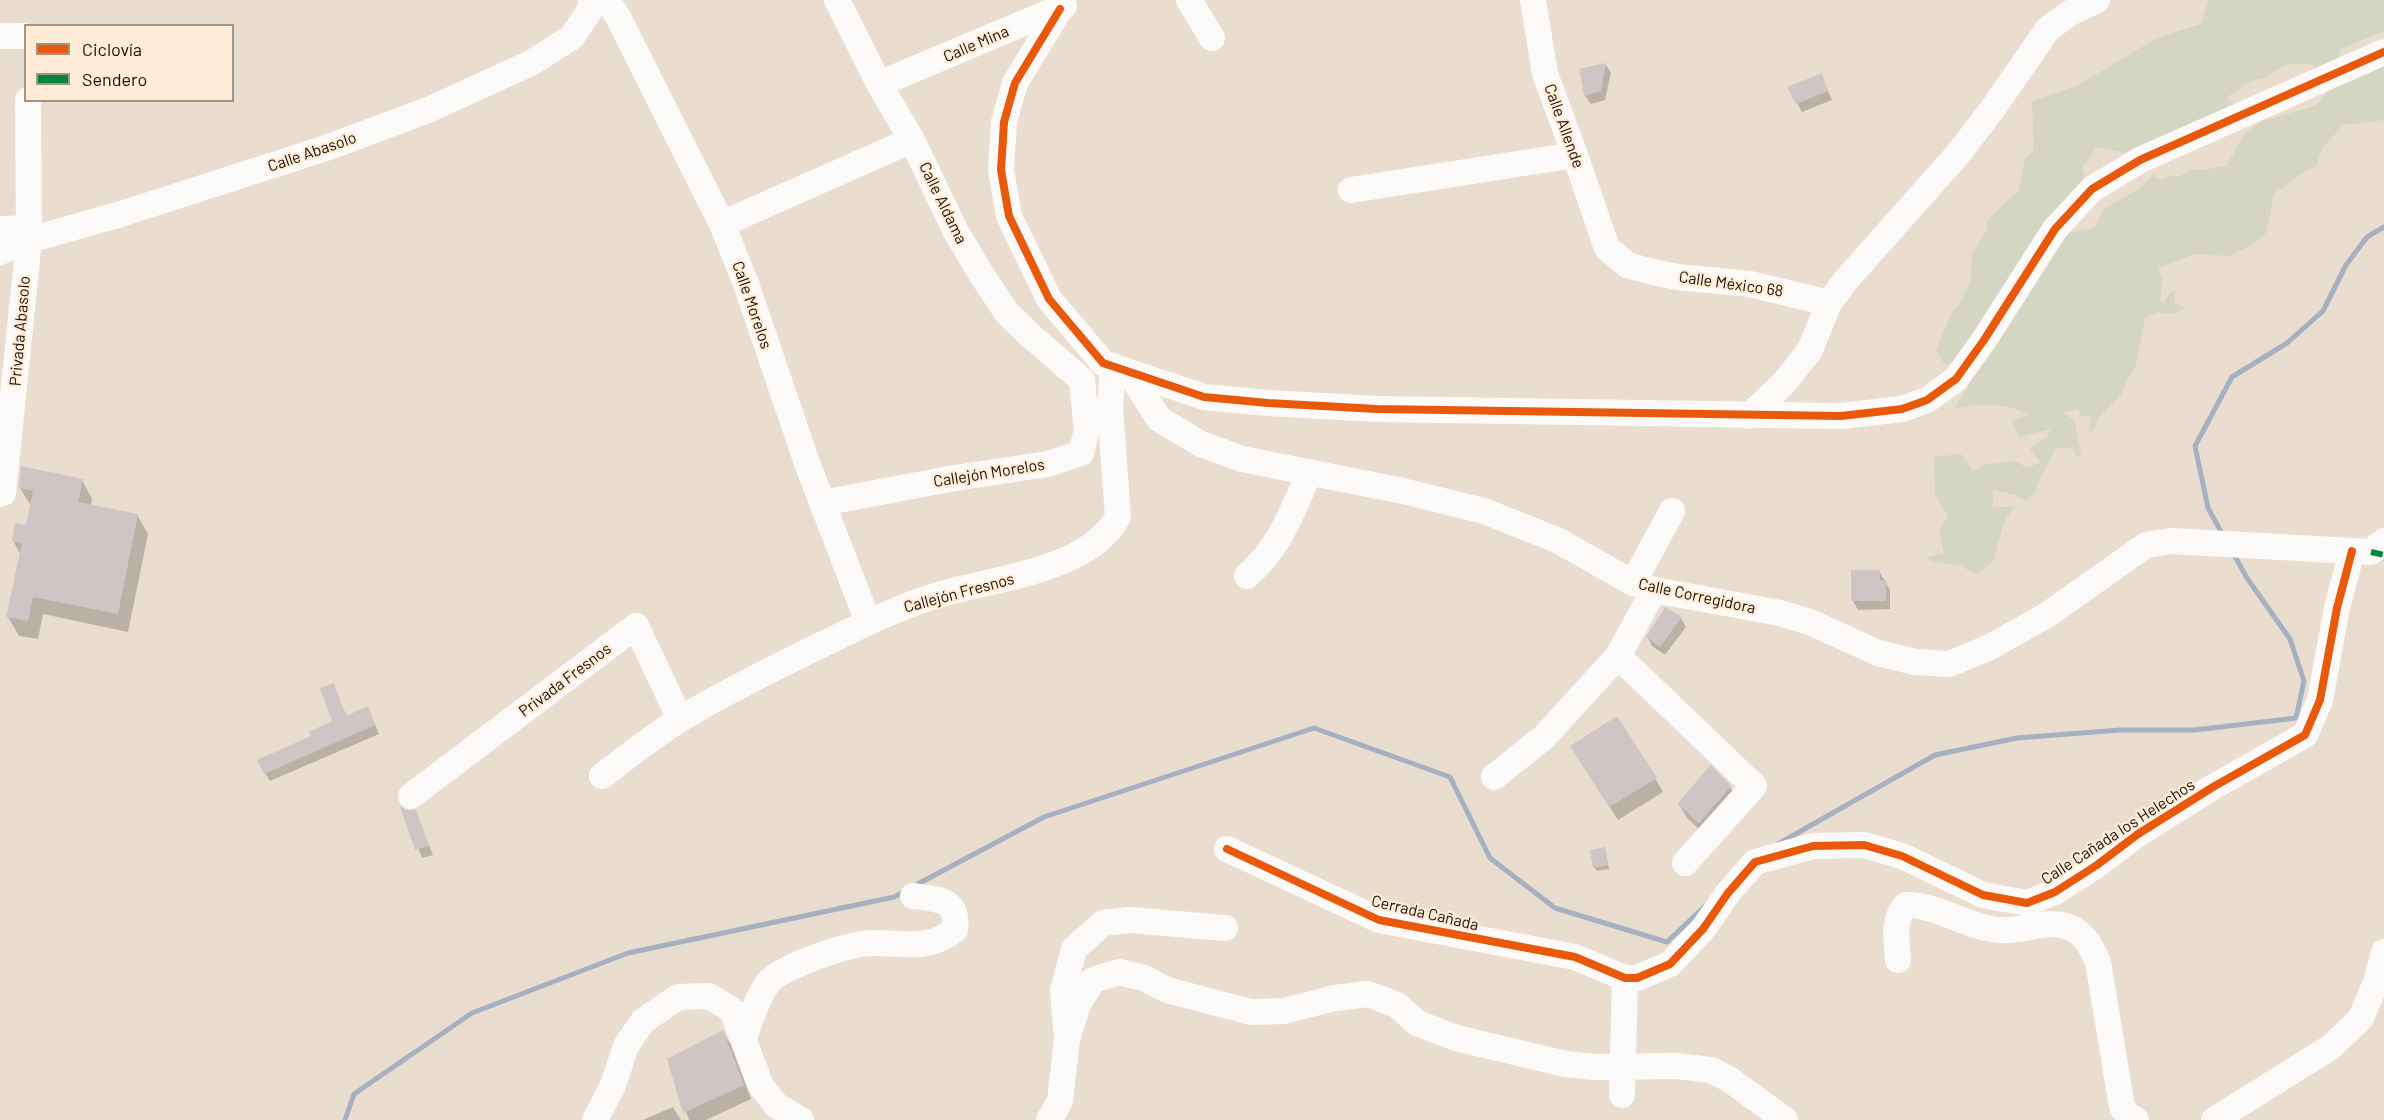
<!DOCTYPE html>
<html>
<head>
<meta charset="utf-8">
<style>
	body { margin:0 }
	#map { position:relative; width:2384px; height:1120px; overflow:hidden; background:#e9ddcf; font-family:Barlow,sans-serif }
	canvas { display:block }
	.legend { position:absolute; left:24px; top:24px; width:210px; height:78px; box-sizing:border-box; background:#feecd7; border:2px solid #a29484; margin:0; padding:8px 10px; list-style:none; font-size:18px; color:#181108 }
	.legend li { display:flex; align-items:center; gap:12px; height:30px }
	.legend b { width:30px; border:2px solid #a29484 }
</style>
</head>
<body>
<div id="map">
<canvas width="2384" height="1120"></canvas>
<ul class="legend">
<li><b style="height:8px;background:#e8590c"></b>Ciclovía</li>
<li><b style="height:8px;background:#00873e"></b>Sendero</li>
</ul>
</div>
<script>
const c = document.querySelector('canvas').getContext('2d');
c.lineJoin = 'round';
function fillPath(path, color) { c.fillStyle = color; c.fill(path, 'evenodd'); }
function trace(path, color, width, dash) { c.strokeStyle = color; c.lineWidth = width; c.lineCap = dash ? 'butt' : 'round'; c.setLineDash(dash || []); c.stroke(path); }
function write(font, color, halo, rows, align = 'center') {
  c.font = font + ' Barlow,sans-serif'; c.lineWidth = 4.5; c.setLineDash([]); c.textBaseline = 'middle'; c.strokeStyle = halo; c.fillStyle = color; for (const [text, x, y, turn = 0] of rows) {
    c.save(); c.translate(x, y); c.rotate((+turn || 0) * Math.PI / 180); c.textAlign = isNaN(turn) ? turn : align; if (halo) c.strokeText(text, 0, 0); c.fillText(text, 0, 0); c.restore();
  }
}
fillPath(new Path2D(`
	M2209 0H2384V31L2341 49 2336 68 2326 74 2310 64H2288L2264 78 2251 81 2226 98 2237 108 2161 161 2097 147 2082 168 2088 188 2058 232H2074L2094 228 2104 209 2140 188 2153 175 2161 180 2170 176 2178 177 2191 169 2203 170 2226 166 2246 132 2262 121 2315 106 2326 94V86L2384 63V120L2344 125 2322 148 2317 165 2303 173 2274 194 2266 233 2253 244 2230 256 2195 254 2158 268 2163 280 2160 299 2163 304 2170 293 2175 289 2174 302 2186 309 2171 314 2157 312 2145 318 2135 368 2126 382 2122 394 2099 417 2094 430 2089 433 2091 417 2082 416 2077 409 2063 413 2074 420 2081 451 2079 458 2072 448H2056L2041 476 2034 494 2025 501 2015 495 1993 490V507H2014L2004 522 1993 562 1977 574 1960 566 1931 561 1927 557 1944 553 1939 530 1948 516 1935 494 1934 457 1961 454 1974 472 1981 465 2016 461 2027 468 2040 462 2030 449 2048 436 2050 429 2020 437 2011 421 2028 415C2008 402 1976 403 1954 409L1968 387 1970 358 1945 365 1936 351 1952 311 1960 304 1971 279 1972 254 1987 230V222L2001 206 2019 191 2025 158 2034 150 2032 101 2076 86 2159 37 2201 24Z`), '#d4d6c3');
fillPath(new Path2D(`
	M1606 65 1611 73 1605 100 1591 104 1585 96Z
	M1821 75 1832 100 1802 112 1789 88Z
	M82 480 92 499 91 506 137 515 148 534 128 632 43 614 38 639 19 636 8 617 21 555 13 541 27 526 31 506 20 488Z
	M1879 571 1890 590V609L1858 610 1853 601Z
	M1681 618 1686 627 1665 655 1652 646 1647 637Z
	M333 685 347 717H372L379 734 270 781 265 773 334 722Z
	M1579 760 1655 778 1663 792 1618 820Z
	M1730 787 1738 801 1707 836 1687 818 1679 804Z
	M403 810 415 811 433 855 422 858Z
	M1606 853 1609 869 1597 871 1594 867Z
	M723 1032 731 1045 751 1099 706 1120H689L668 1060Z
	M673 1107 681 1120H643Z`), '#0003');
trace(new Path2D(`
	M2224 537 2208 508 2195 446 2232 377 2287 343 2323 311 2346 265 2367 237 2384 227
	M1778 844 1935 755 2017 738 2120 730H2195L2296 718 2304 681 2290 639 2247 578 2233 553
	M914 886 1044 817 1314 728 1450 777 1490 858 1555 908 1667 942 1705 906
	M345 1120 354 1094 472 1013 628 953 894 897 906 891`), '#a5b0c0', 5);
fillPath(new Path2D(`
	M1606 63 1601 91 1584 96 1579 69Z
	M1822 73 1828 91 1796 104 1787 87Z
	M21 466 83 479 78 502 138 514 118 614 33 597 28 621 6 617 22 543 12 542 15 523 26 525 33 491 19 488Z
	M1851 570H1880V580H1886V601H1851Z
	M1665 607 1682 617 1660 647 1646 637Z
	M334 683 346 716 368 706 375 725 264 774 257 760 311 736 309 732 332 721 320 688Z
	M1617 716 1657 778 1609 807 1570 746Z
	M1711 765 1731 786 1699 823 1677 804Z
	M400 806 406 810H416L429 846 415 850Z
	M1605 847 1608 865 1593 868 1590 850Z
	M723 1030 744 1085 683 1113 667 1059Z`), '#cec5c4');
trace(new Path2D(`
	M607 0 618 17 722 224 746 284 807 463 868 622
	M837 0 879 84 912 140 956 232 983 277 1007 313 1031 336 1082 380
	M1189 0 1212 38
	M1533 0 1545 74 1575 155 1607 248 1627 265 1653 272 1678 277 1750 284 1829 303
	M1060 9 1015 83 1004 122 1001 170 1009 216 1049 299 1103 363 1204 397 1268 403 1377 409 1841 416 1902 409 1927 400 1956 379 1984 340 2055 229 2092 189 2140 160 2384 52
	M0 36H26
	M879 84 1064 6
	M1351 190 1575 155
	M722 224 912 140
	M0 229 29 228
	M0 252 29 240 121 214 326 148 428 110 531 63 572 37 590 10 591 0
	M1129 372 1159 419 1201 444 1242 459 1403 491 1484 511 1557 540 1633 583 1654 590 1780 613 1810 622 1878 653 1915 662 1949 664 1990 647 2047 615 2146 545 2171 541 2371 552 2384 541
	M1749 416 1784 383 1810 350 1829 303 1846 280 1958 154 1991 111 2048 29 2070 13 2097 0
	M0 494 3 493 29 240 28 100
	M822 503 955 478 1048 464 1081 453 1087 430 1082 380
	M1247 576C1282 545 1291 512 1310 472
	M1633 583 1672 511
	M1618 656 1754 786 1685 863
	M602 776C627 757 652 737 679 720 721 694 767 672 811 650 855 629 898 606 945 593 998 578 1089 570 1118 517L1110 408 1113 366
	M1494 777 1544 737 1618 656 1654 590
	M411 796 636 626 680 719
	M1227 849 1379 920 1575 957 1625 978H1637L1670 964 1703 929 1728 893 1755 862 1813 846 1864 845 1902 856 1983 895 2027 903 2055 892 2097 865 2138 834 2213 787 2305 735 2320 700 2337 608 2352 551
	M1898 960C1897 942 1892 919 1906 905 1940 905 1967 928 2000 930 2025 932 2050 917 2073 929 2087 937 2092 949 2098 962L2122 1107 2129 1116 2136 1120
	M1066 1028 1063 990 1074 949 1103 923 1130 920 1225 928
	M744 1038C751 1020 756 999 768 983 781 966 849 944 871 943 903 942 926 952 955 930 959 899 938 899 913 896
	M1622 1095 1625 978
	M595 1120 613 1085 626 1046 643 1021 678 997 709 996 732 1010 761 1086 776 1105 801 1120
	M1049 1120 1060 1101 1067 1039 1078 1004 1093 980 1119 972 1144 978 1167 990 1251 1012 1284 1011 1335 998 1368 994 1397 1005 1417 1023 1456 1038 1565 1064 1594 1067 1677 1066 1711 1070 1729 1079 1785 1120
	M2214 1120 2331 1047 2361 1018 2376 982 2384 952`), '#fcfaf8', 26);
trace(new Path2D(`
	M2371 552 2384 555`), '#00873e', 6, [12, 6]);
trace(new Path2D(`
	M1060 9 1015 83 1004 122 1001 170 1009 216 1049 299 1103 363 1204 397 1268 403 1377 409 1841 416 1902 409 1927 400 1956 379 1984 340 2055 229 2092 189 2140 160 2384 52
	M1227 849 1379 920 1575 957 1625 978H1637L1670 964 1703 929 1728 893 1755 862 1813 846 1864 845 1902 856 1983 895 2027 903 2055 892 2097 865 2138 834 2213 787 2305 735 2320 700 2337 608 2352 551`), '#e8590c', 8);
write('16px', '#181108', '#feecd7', [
	["Calle Mina",976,44,-23],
	["Calle Allende",1564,126,70],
	["Calle Abasolo",312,152,-19],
	["Calle Aldama",943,203,64],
	["Calle México 68",1731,284,8],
	["Calle Morelos",752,305,71],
	["Privada Abasolo",20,331,-85],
	["Callejón Morelos",989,473,-9],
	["Callejón Fresnos",959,593,-15],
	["Calle Corregidora",1697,596,12],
	["Privada Fresnos",565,680,-37],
	["Calle Cañada los Helechos",2118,832,-33],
	["Cerrada Cañada",1425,913,13]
]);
</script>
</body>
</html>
